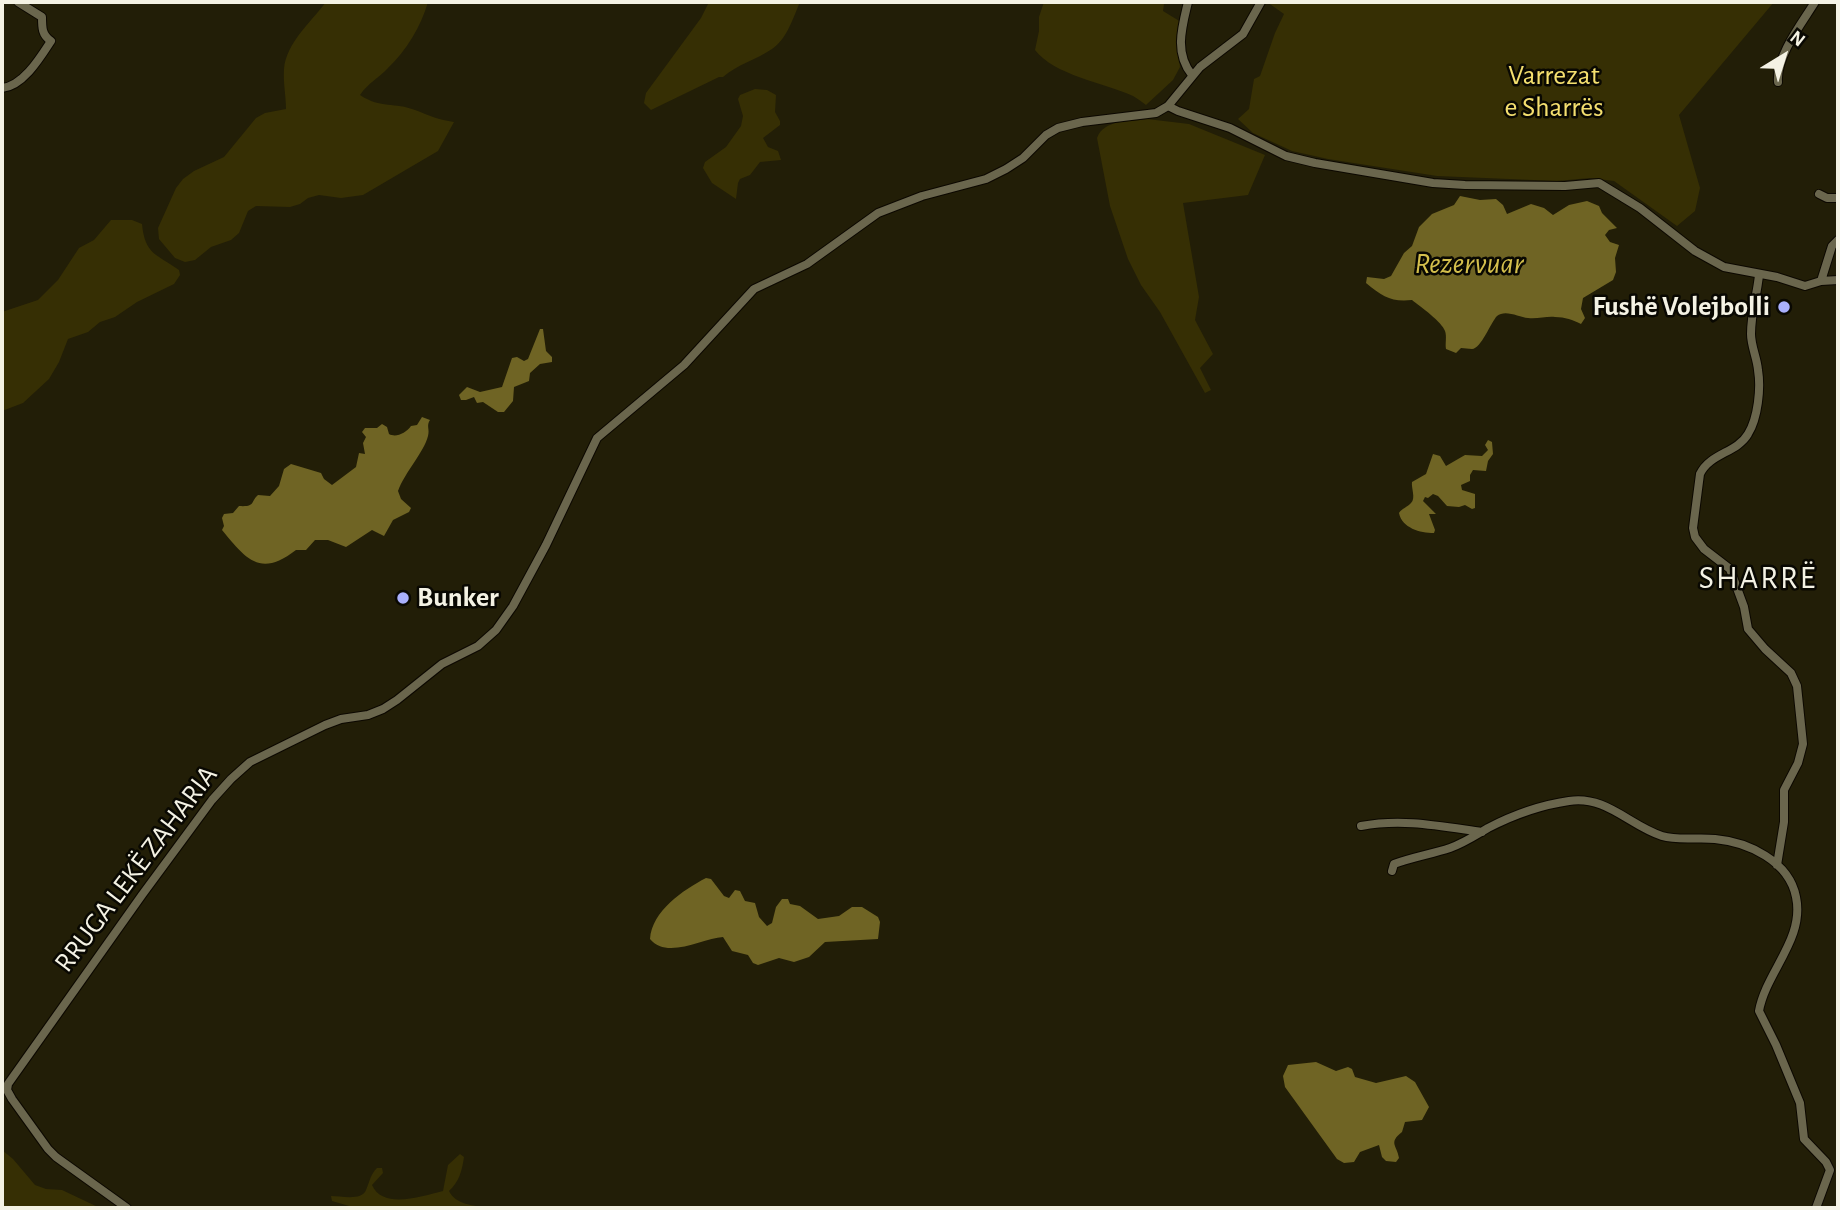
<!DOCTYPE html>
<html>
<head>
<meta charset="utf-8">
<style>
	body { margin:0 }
	#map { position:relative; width:1840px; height:1210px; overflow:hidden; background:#221e07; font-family:"Alegreya Sans",sans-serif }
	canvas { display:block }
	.frame { position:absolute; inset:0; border:4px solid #f4f2e4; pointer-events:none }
	.north { position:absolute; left:1749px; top:21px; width:70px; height:70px; -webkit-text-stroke:5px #090802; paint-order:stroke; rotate:38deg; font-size:19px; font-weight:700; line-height:28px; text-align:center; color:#f4f2e4 }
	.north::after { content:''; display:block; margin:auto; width:24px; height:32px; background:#f4f2e4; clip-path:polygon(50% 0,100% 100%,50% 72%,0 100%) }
</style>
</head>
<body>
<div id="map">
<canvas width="1840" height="1210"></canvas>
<div class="frame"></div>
<div class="north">N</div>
</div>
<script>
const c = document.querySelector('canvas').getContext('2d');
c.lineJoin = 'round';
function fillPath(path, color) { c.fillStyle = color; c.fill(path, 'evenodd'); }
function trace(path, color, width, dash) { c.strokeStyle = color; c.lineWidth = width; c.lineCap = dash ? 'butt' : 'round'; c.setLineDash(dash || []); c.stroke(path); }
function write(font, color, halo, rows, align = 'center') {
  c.font = font + ' "Alegreya Sans",sans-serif'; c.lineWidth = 5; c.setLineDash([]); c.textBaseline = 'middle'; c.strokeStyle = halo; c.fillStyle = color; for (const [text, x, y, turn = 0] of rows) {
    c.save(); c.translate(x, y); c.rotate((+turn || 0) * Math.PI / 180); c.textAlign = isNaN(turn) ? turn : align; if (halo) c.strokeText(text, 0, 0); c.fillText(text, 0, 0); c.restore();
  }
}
fillPath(new Path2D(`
	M326 2H428C421 26 407 50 388 68 379 78 368 83 360 95 381 109 395 102 415 110 428 115 439 120 454 122L438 151 363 195 341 198 319 195 308 198 300 204 290 207 256 206 248 211 239 233 231 240 211 247 195 260 185 262 175 258 159 239 158 228 176 188 183 179 194 171 224 157 256 118 265 113 286 109C286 96 283 82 284 69 286 43 311 22 326 2Z
	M709 2H800C793 18 787 39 772 49 756 60 738 64 723 77H719L651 110 644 103 646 93 701 18Z
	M1044 2H1156L1164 4 1163 11 1181 22 1178 44 1180 67 1173 80 1146 105C1142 102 1138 99 1133 96 1104 83 1054 75 1035 50L1039 31V17Z
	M1267 2H1774L1679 115 1700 188 1695 211 1677 226 1614 181 1590 178 1557 181 1437 176 1328 159 1292 151 1253 133 1238 119 1249 109 1254 79 1260 76 1275 33 1284 14Z
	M755 89 767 90 776 95 775 112 780 121V125L763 138 768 147 778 151 781 160 760 162 750 175 740 179 738 183 736 199 712 183 703 168 705 162 726 147 741 126 743 116 738 99 740 95Z
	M1147 119 1189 124 1265 155 1248 195 1183 203 1199 297 1195 320 1213 354 1200 368 1211 390 1205 393 1160 312 1141 285 1128 259 1110 206 1097 138C1104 119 1129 122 1147 119Z
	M111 220H132L142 224C145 255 157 254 179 270L180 275 174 284 137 302 115 317 100 322 88 332 68 339 59 362 49 379 23 403 2 411V312L38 300 58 280 79 248 94 240Z
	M2 1150 13 1159 35 1185 46 1189 62 1190 100 1208H4L2 1189Z
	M460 1154 464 1157C462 1171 459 1182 449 1191 456 1205 473 1205 487 1208H356L332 1201 331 1196C341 1196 362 1201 366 1190 370 1181 370 1175 377 1168H382L383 1173 372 1185C383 1210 422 1196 443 1191L448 1165Z`), '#362f04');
fillPath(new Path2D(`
	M1460 196 1480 200 1496 199 1503 205 1507 214 1531 204 1544 208 1553 215 1569 205 1587 201 1599 206 1602 213 1617 228 1609 230 1605 235 1610 242 1619 245 1615 258 1616 272 1613 280 1583 298 1581 309 1585 318 1581 324C1573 320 1565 317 1555 317 1547 316 1538 319 1528 318 1519 317 1505 309 1497 316 1491 322 1481 349 1472 349 1468 349 1465 348 1461 348L1456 353 1446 349C1445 344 1447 336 1445 331 1442 322 1421 307 1412 300 1391 302 1383 297 1366 283L1367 277 1384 279 1391 276 1404 253 1412 246 1419 227 1432 214 1454 205Z
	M540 329H543L546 351 552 357V362L540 364 530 373 529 381 514 387 513 401 504 412H498L483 402 477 403 474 397 466 400H461L459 395 467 387 480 392 502 387 512 358 517 357 524 361 528 359Z
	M422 417 430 420C426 426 430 429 428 436 424 452 405 472 398 491L401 499 411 508 409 512 393 520 384 536 372 530 346 547 328 540H315L306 550H296C260 578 246 559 222 530L224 526 222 518 224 514 233 513 239 506C256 507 250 502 258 495L270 496 279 486 284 469 291 464 321 473 324 479 332 485 356 467 359 453 365 454 363 443 366 437 362 432 365 428H377L382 424 387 427 389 434C396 438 406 433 411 426L417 425Z
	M1488 440 1492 442 1493 454 1488 461 1486 471 1473 470 1470 475V481L1461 485 1462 490 1475 494V508L1472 509 1465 505 1459 507 1447 506 1438 496 1433 494 1428 498 1425 497 1423 501 1436 514H1429L1435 530 1434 533C1420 533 1402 528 1399 513 1402 508 1408 507 1411 503 1416 498 1411 488 1412 482L1426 474 1433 454 1440 456 1446 466 1465 455 1482 456 1488 450 1485 445Z
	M706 878 711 879 724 896 729 898 735 890 740 891 745 901 755 903 759 917 767 926 772 923 776 907 782 899H788L790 904 800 906 818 919 839 916 852 907H862L878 917 880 922 878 939 825 942 809 957 794 962 779 958 758 965 753 963 748 955 732 951 723 937C703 938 667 960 650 939 652 911 683 890 706 878Z
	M1316 1062 1336 1071 1348 1067 1352 1069 1355 1077 1376 1083 1406 1076 1415 1082 1429 1107 1422 1120 1405 1122 1402 1132C1388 1143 1397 1145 1399 1158L1396 1162 1386 1161 1382 1157 1379 1145 1360 1152 1354 1162 1344 1163 1337 1159 1285 1087 1283 1076 1288 1065Z`), '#6f6424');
const minor = new Path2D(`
	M1188 2C1182 27 1174 53 1192 75
	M1778 82C1776 56 1802 23 1815 2
	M2 88C23 86 40 58 51 41 42 35 42 28 42 17L18 2
	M1168 106 1178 111 1230 128 1286 156 1315 163 1433 183 1465 185 1565 186 1599 183 1640 208 1695 251 1724 267 1777 277 1805 286 1821 281 1838 280
	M1819 194 1827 198H1838
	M1759 275C1757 295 1751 313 1751 334 1751 346 1757 358 1758 370 1761 388 1758 418 1748 434 1737 453 1710 453 1700 474L1693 528 1695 537 1704 549 1730 569 1744 607 1748 629 1765 649 1791 673 1797 686 1803 744 1798 763 1784 790V822L1777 865
	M1821 281 1832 246 1838 240
	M1361 826C1402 818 1440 826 1482 832
	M1392 871 1394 864C1413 857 1432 854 1450 848 1464 843 1476 835 1488 828 1513 815 1541 805 1569 801 1606 795 1630 826 1662 836 1679 841 1697 837 1715 839 1748 842 1789 861 1796 897 1805 939 1766 972 1759 1011L1776 1045 1800 1103 1804 1139 1826 1162 1830 1170 1816 1208
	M127 1208 56 1157 48 1149 12 1099 7 1090 8 1084 142 895 212 800 231 779 250 762 325 725 341 719 368 715 383 709 397 700 442 664 478 646 496 630 513 606 546 545 597 438 684 365 754 289 807 264 878 213 922 196 986 179 1006 169 1023 158 1046 135 1058 128 1082 122 1156 113 1168 106 1200 67 1243 34 1261 2`);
trace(minor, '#0c0800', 10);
trace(minor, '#6a664d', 8);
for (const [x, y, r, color] of [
	[1784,307,7,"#a9b0fc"],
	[403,598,7,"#a9b0fc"]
]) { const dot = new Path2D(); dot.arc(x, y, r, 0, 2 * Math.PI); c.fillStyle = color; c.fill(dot); trace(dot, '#090802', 2.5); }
write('28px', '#f5e06f', '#090802', [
	["Varrezat",1554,76],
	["e Sharrës",1554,108]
]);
write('bold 28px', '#f4f2e4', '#090802', [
	["Fushë Volejbolli",1770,307],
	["Bunker",417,598,"left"]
], 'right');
write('28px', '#f4f2e4', '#090802', [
	["RRUGA LEKË ZAHARIA",136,869,-53]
]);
write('italic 30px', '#d4bf4c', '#090802', [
	["Rezervuar",1469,264]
]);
c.letterSpacing = '2px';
write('32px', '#f4f2e4', '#090802', [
	["SHARRË",1758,578]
]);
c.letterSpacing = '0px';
</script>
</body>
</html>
